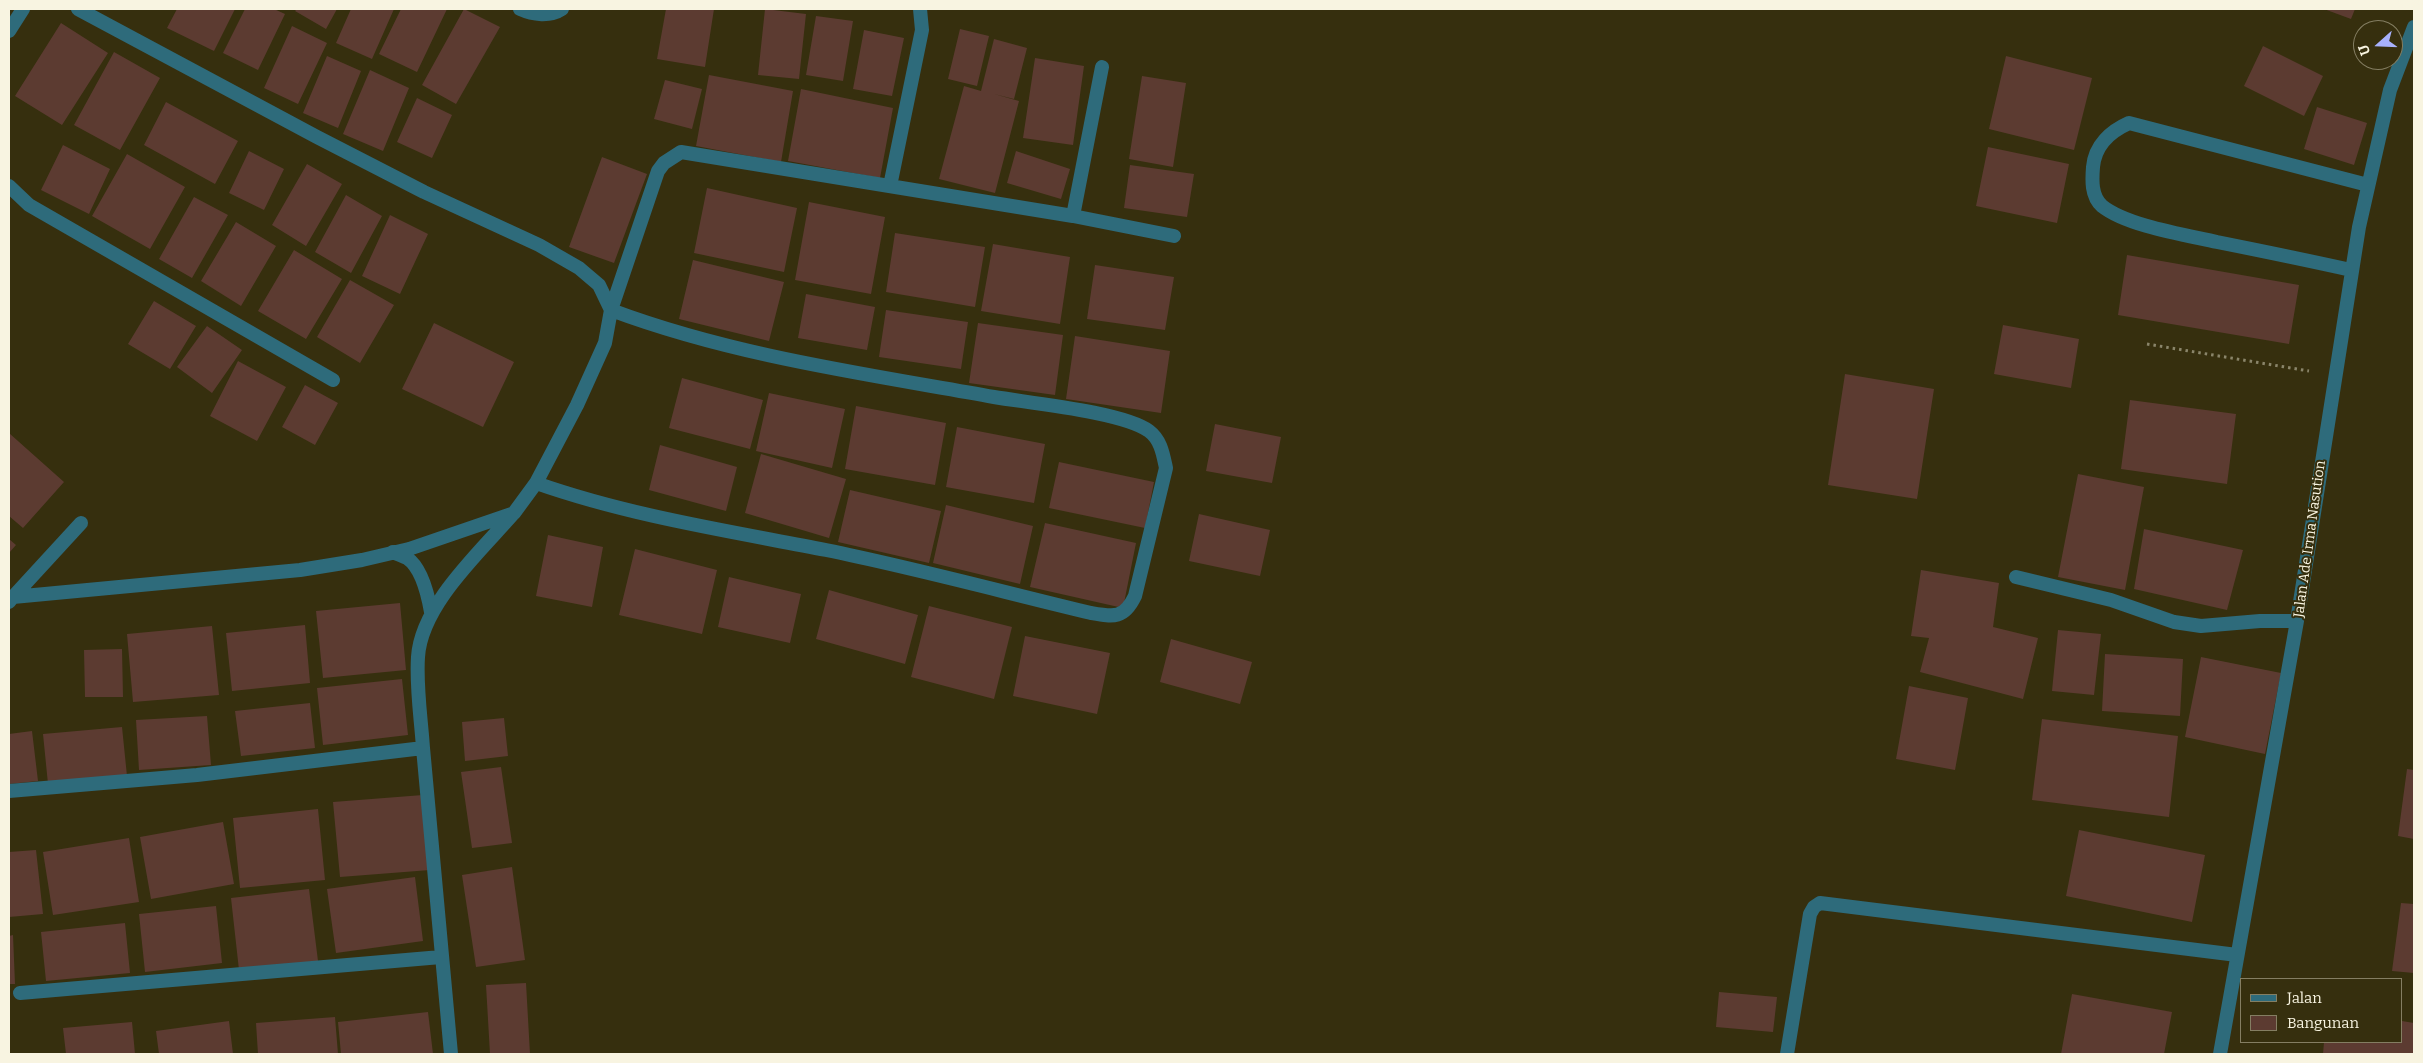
<!DOCTYPE html>
<html>
<head>
<meta charset="utf-8">
<style>
	body { margin:0 }
	#map { position:relative; width:2423px; height:1063px; overflow:hidden; background:#362f0e; font-family:Bitter,serif }
	canvas { display:block }
	.frame { position:absolute; inset:0; border:10px solid #f8f4e1; pointer-events:none }
	.legend { position:absolute; left:2240px; top:978px; width:162px; height:65px; box-sizing:border-box; background:#362f0e; border:1px solid #847e62; margin:0; padding:6px 9px; list-style:none; font-size:15px; color:#f8f4e1 }
	.legend li { display:flex; align-items:center; gap:10px; height:25px }
	.legend b { width:25px; border:1px solid #847e62 }
	.north { position:absolute; left:2353px; top:20px; width:50px; height:50px; box-sizing:border-box; background:#362f0e; border:1px solid #847e62; border-radius:50%; rotate:250deg; font-size:14px; font-weight:700; line-height:20px; text-align:center; color:#f8f4e1 }
	.north::after { content:''; display:block; margin:auto; width:18px; height:22px; background:#a7b1fc; clip-path:polygon(50% 0,100% 100%,50% 72%,0 100%) }
</style>
</head>
<body>
<div id="map">
<canvas width="2423" height="1063"></canvas>
<div class="frame"></div>
<ul class="legend">
<li><b style="height:6px;background:#2e6b7b"></b>Jalan</li>
<li><b style="height:14px;background:#5c3b31"></b>Bangunan</li>
</ul>
<div class="north">U</div>
</div>
<script>
const c = document.querySelector('canvas').getContext('2d');
c.lineJoin = 'round';
function fillPath(path, color) { c.fillStyle = color; c.fill(path, 'evenodd'); }
function trace(path, color, width, dash) { c.strokeStyle = color; c.lineWidth = width; c.lineCap = dash ? 'butt' : 'round'; c.setLineDash(dash || []); c.stroke(path); }
function write(font, color, halo, rows, align = 'center') {
  c.font = font + ' Bitter,serif'; c.lineWidth = 4; c.setLineDash([]); c.textBaseline = 'middle'; c.strokeStyle = halo; c.fillStyle = color; for (const [text, x, y, turn = 0] of rows) {
    c.save(); c.translate(x, y); c.rotate((+turn || 0) * Math.PI / 180); c.textAlign = isNaN(turn) ? turn : align; if (halo) c.strokeText(text, 0, 0); c.fillText(text, 0, 0); c.restore();
  }
}
fillPath(new Path2D(`
	M177 9H235L214 51 167 28Z
	M245 9H274L285 14 258 70 223 53Z
	M297 9H337L326 29 295 11Z
	M351 9H394L372 59 336 43Z
	M401 9H447L417 72 379 54Z
	M464 9 500 27 456 104 422 85Z
	M666 9H714L705 67 657 59Z
	M765 9 806 14 799 79 758 75Z
	M2324 9H2355L2351 19Z
	M816 16 853 21 843 81 806 75Z
	M61 23 108 53 62 125 15 96Z
	M292 26 327 43 298 104 264 88Z
	M960 29 989 36 977 86 948 79Z
	M864 30 904 38 892 96 853 89Z
	M994 39 1027 48 1014 99 994 94 1019 101 995 193 939 179 964 86 981 91Z
	M2263 46 2323 76 2304 116 2244 86Z
	M114 52 160 78 120 150 74 125Z
	M327 56 361 71 338 128 303 113Z
	M2006 56 2092 78 2074 150 1989 129Z
	M1035 58 1084 66 1073 145 1023 138Z
	M370 70 409 88 383 151 343 134Z
	M709 75 793 91 781 162 696 146Z
	M1142 76 1186 83 1173 167 1129 159Z
	M665 80 702 89 692 129 654 119Z
	M801 89 893 108 880 178 788 161Z
	M417 98 452 115 432 158 397 142Z
	M166 102 238 141 215 184 144 145Z
	M2317 107 2367 123 2354 165 2304 149Z
	M63 145 110 169 89 214 41 190Z
	M1988 147 2069 164 2057 223 1976 206Z
	M249 151 284 169 264 210 229 193Z
	M1016 151 1070 169 1061 199 1007 183Z
	M127 154 185 187 150 249 92 216Z
	M602 157 647 174 614 263 569 247Z
	M307 164 342 184 306 246 272 225Z
	M1130 165 1194 174 1187 217 1124 208Z
	M707 188 797 208 784 272 694 253Z
	M346 195 382 216 351 273 315 252Z
	M194 197 228 215 192 278 159 259Z
	M809 202 885 217 871 294 795 280Z
	M390 215 428 234 400 294 362 276Z
	M236 222 276 246 241 306 201 281Z
	M895 233 985 247 975 307 886 292Z
	M993 244 1070 257 1060 324 981 311Z
	M294 250 342 279 306 339 258 311Z
	M2127 255 2299 285 2289 344 2118 315Z
	M693 260 784 282 769 341 679 319Z
	M1095 265 1174 277 1165 330 1087 319Z
	M350 280 394 305 360 363 317 337Z
	M806 294 875 307 867 350 798 338Z
	M154 301 196 326 170 369 128 344Z
	M886 310 968 322 961 369 879 357Z
	M434 323 514 362 483 427 402 389Z
	M978 323 1063 335 1055 395 969 383Z
	M2003 325 2079 339 2071 388 1994 374Z
	M207 326 242 350 212 393 177 367Z
	M1075 336 1170 351 1161 413 1066 399Z
	M238 361 286 387 257 441 210 416Z
	M1845 374 1934 389 1917 499 1828 485Z
	M682 378 763 400 750 449 669 428Z
	M305 385 338 403 315 445 282 427Z
	M769 393 845 409 832 468 756 451Z
	M2130 400 2236 414 2227 484 2121 469Z
	M856 406 946 423 935 485 845 469Z
	M1215 424 1281 437 1272 483 1206 471Z
	M957 427 1045 444 1034 503 946 487Z
	M9 433 64 482 23 528 9 516Z
	M660 445 737 467 726 511 649 490Z
	M761 454 846 479 829 538 745 513Z
	M1059 462 1154 482 1145 528 1049 508Z
	M2078 474 2144 487 2125 590 2058 577Z
	M850 490 941 511 929 563 838 542Z
	M946 505 1033 526 1020 584 933 563Z
	M1199 514 1270 530 1260 576 1189 561Z
	M1045 523 1136 543 1123 608 1030 587Z
	M2144 529 2243 550 2227 610 2134 589Z
	M548 535 603 547 592 607 536 596Z
	M9 539 16 545 9 553Z
	M635 549 717 570 702 634 619 615Z
	M1921 570 1999 583 1993 627 2038 638 2023 699 1920 672 1929 638 1911 636Z
	M729 577 801 594 790 643 718 627Z
	M829 590 918 615 905 664 816 639Z
	M400 603 406 670 323 678 316 611Z
	M929 606 1012 627 994 699 911 677Z
	M305 625 310 683 232 691 226 633Z
	M212 626 219 695 133 702 127 634Z
	M2058 630 2101 634 2094 695 2052 691Z
	M1025 636 1110 653 1097 714 1013 696Z
	M1171 639 1252 662 1240 704 1160 682Z
	M122 649 123 697H85L84 650Z
	M2105 654 2183 659 2180 716 2102 711Z
	M2201 657 2281 673 2265 754 2185 737Z
	M402 679 408 735 323 745 317 688Z
	M1909 686 1968 698 1955 770 1896 759Z
	M310 703 315 748 241 756 235 711Z
	M207 716 211 765 139 770 136 720Z
	M504 718 508 756 465 761 462 722Z
	M2042 719 2178 736 2169 817 2032 800Z
	M122 727 127 776 48 784 43 734Z
	M32 731 38 781 9 784V734Z
	M501 767 512 843 472 848 461 772Z
	M2407 769 2414 770V839L2398 836Z
	M423 795 430 870 340 877 333 802Z
	M318 809 325 880 240 888 233 818Z
	M223 822 234 884 151 899 140 837Z
	M2079 830 2205 855 2192 922 2066 896Z
	M129 838 139 902 53 915 43 852Z
	M36 850 43 914 9 917V852Z
	M512 867 525 960 476 967 462 875Z
	M415 877 423 941 336 953 327 889Z
	M309 889 318 961 239 970 231 898Z
	M2401 903 2414 904V973L2392 971Z
	M216 906 222 963 145 972 139 914Z
	M125 923 130 973 46 981 41 932Z
	M13 935 15 984H9V936Z
	M526 983 530 1054H490L486 985Z
	M1719 992 1777 997 1773 1032 1716 1027Z
	M2072 994 2172 1012 2164 1054H2061Z
	M428 1012 433 1054H341L338 1022Z
	M335 1017 338 1054H258L256 1023Z
	M229 1021 233 1054H159L156 1031Z
	M2402 1021 2414 1023V1054H2323L2324 1042H2402Z
	M132 1022 135 1054H66L63 1028Z`), '#5c3b31');
trace(new Path2D(`
	M2147 344 2309 371`), '#8a856a', 3, [2.5, 4]);
trace(new Path2D(`
	M520 9C533 15 550 17 562 9
	M9 31 23 9
	M9 186 29 205 333 380
	M890 186 922 30 920 9
	M1073 216 1102 67
	M2351 270C2306 260 2262 251 2217 242 2186 235 2127 226 2102 206 2091 196 2092 180 2093 167 2095 145 2111 131 2129 123L2368 185
	M536 483C630 516 729 531 826 550 915 568 1003 592 1091 613 1114 617 1124 619 1135 596L1166 468C1163 454 1161 440 1149 431 1123 412 1030 403 994 397 866 374 734 356 611 310L658 171 664 163 681 152 1073 216 1174 236
	M393 552C397 554 403 556 407 558 422 568 428 595 431 612
	M2016 577 2111 600 2174 622 2201 626 2260 621H2297
	M13 597 81 523
	M9 602 13 597 300 570 362 560 409 549 514 513 536 483 577 405 605 343 611 310 599 285 579 268 539 245 424 192 317 137 78 9
	M423 748C421 718 416 687 418 657 421 605 480 552 513 514
	M9 791 197 775 423 748 451 1054
	M20 993 441 957
	M1787 1054 1810 914 1814 907 1820 903 2237 955
	M2220 1054 2297 621 2359 227 2390 90 2414 27`), '#2e6b7b', 14);
write('14px', '#f8f4e1', '#362f0e', [
	["Jalan Ade Irma Nasution",2310,539,-82]
]);
</script>
</body>
</html>
